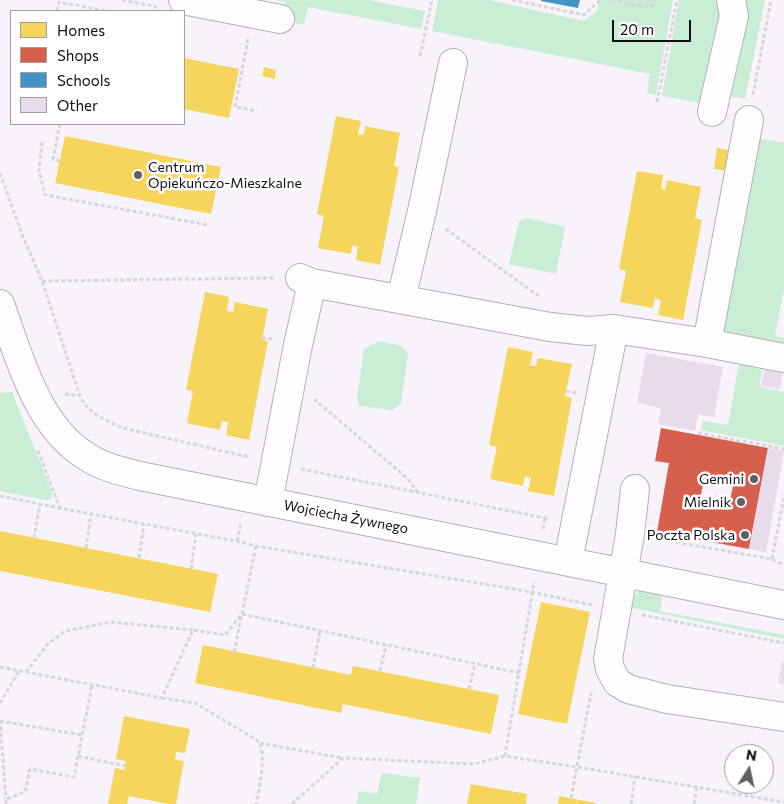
<!DOCTYPE html>
<html>
<head>
<meta charset="utf-8">
<style>
	body { margin:0 }
	#map { position:relative; width:784px; height:804px; overflow:hidden; background:#f8f2fa; font-family:Commissioner,sans-serif }
	canvas { display:block }
	.legend { position:absolute; left:10px; top:10px; width:175px; height:115px; box-sizing:border-box; background:#fff; border:1px solid #a09fa1; margin:0; padding:6px 9px; list-style:none; font-size:15px; color:#120f14 }
	.legend li { display:flex; align-items:center; gap:10px; height:25px }
	.legend b { width:25px; border:1px solid #a09fa1 }
	.north { position:absolute; left:724px; top:744px; width:50px; height:50px; box-sizing:border-box; background:#fff; border:1px solid #a09fa1; border-radius:50%; rotate:10deg; font-size:14px; font-weight:700; line-height:20px; text-align:center; color:#120f14 }
	.north::after { content:''; display:block; margin:auto; width:18px; height:22px; background:#625e64; clip-path:polygon(50% 0,100% 100%,50% 72%,0 100%) }
	.scale { position:absolute; left:612px; top:20px; width:79px; height:22px; box-sizing:border-box; border:2px solid #120f14; border-top:0; padding-left:6px; font-size:15px; line-height:18px; white-space:nowrap; color:#120f14; -webkit-text-stroke:4px #fff; paint-order:stroke }
</style>
</head>
<body>
<div id="map">
<canvas width="784" height="804"></canvas>
<ul class="legend">
<li><b style="height:14px;background:#f6d55c"></b>Homes</li>
<li><b style="height:14px;background:#d6604d"></b>Shops</li>
<li><b style="height:14px;background:#4393c3"></b>Schools</li>
<li><b style="height:14px;background:#e7dcec"></b>Other</li>
</ul>
<div class="north">N</div>
<div class="scale">20 m</div>
</div>
<script>
const c = document.querySelector('canvas').getContext('2d');
c.lineJoin = 'round';
function fillPath(path, color) { c.fillStyle = color; c.fill(path, 'evenodd'); }
function trace(path, color, width, dash) { c.strokeStyle = color; c.lineWidth = width; c.lineCap = dash ? 'butt' : 'round'; c.setLineDash(dash || []); c.stroke(path); }
function write(font, color, halo, rows, align = 'center') {
  c.font = font + ' Commissioner,sans-serif'; c.lineWidth = 5; c.setLineDash([]); c.textBaseline = 'middle'; c.strokeStyle = halo; c.fillStyle = color; for (const [text, x, y, turn = 0] of rows) {
    c.save(); c.translate(x, y); c.rotate((+turn || 0) * Math.PI / 180); c.textAlign = isNaN(turn) ? turn : align; if (halo) c.strokeText(text, 0, 0); c.fillText(text, 0, 0); c.restore();
  }
}
fillPath(new Path2D(`
	M275 0H369L425 11 421 29 308 7 304 25 282 21 286 2Z
	M438 0H489L584 21 597 11 599 0H673L656 95 647 93 650 74 432 31Z
	M679 0H725L701 103 662 96Z
	M739 0H765L745 99 725 95Z
	M763 139 784 143V290L775 336 784 338V349L726 335 722 330 758 140Z
	M528 218 565 227 556 274 509 264 519 221Z
	M379 341 401 346 408 353 401 404 392 410 359 406 357 398 364 349Z
	M740 358 764 362 759 387 784 392V446L701 430 703 421 728 425Z
	M12 392 52 493V497L50 500H46L0 491V393Z
	M642 590 663 592 660 611 784 635V639L628 607C631 599 633 594 642 590Z
	M382 773 420 778 416 804H357L359 791 377 794Z`), '#c9eed3');
fillPath(new Path2D(`
	M184 58 239 69 229 118 184 109Z
	M264 67 276 70 275 79 262 76Z
	M336 116 361 121 358 134 364 135 365 126 400 133 394 166 399 167 380 265 356 260 358 247 352 246 351 254 318 248 324 216 317 214Z
	M65 136 221 167 211 214 55 183Z
	M717 148 734 151 730 171 714 169Z
	M637 171 663 175 661 189H665L667 180 701 187 695 218 702 220 683 320 658 315 661 300 655 298 653 308 620 302 626 271 619 269Z
	M205 292 229 297 227 311 233 312 235 302 268 309 262 340 268 341 249 440 226 435 228 422 222 421 220 430 187 423 193 391 186 390Z
	M508 347 533 352 530 365 536 366 538 358 572 364 565 396 572 398 554 496 528 491 531 478 525 476 523 486 490 479 497 447 489 445Z
	M0 531 218 574 210 612 0 571Z
	M541 602 590 612 567 724 518 714Z
	M203 645 351 675 353 666 499 695 491 734 343 704 341 713 195 683Z
	M124 716 190 729 185 753 176 752 175 760 184 761 176 804H168L129 796 127 804H108L115 768 124 770 126 761 116 759Z
	M471 784 527 794 526 804H467Z
	M559 796 596 803V804H558Z`), '#f6d55c');
fillPath(new Path2D(`
	M661 428 768 448 749 549 657 532 669 463 655 461ZM705 475 734 481 728 510 699 504Z`), '#d6604d');
fillPath(new Path2D(`
	M541 0H580L578 8 541 1Z`), '#4393c3');
fillPath(new Path2D(`
	M646 353 723 367 714 417 698 414 695 431 658 424 661 408 637 403Z
	M765 368 783 371 780 389 761 386Z
	M768 448 784 451 766 552 749 549Z
	M782 661 784 662V685L778 683Z`), '#e7dcec');
const minor = new Path2D(`
	M183 0 280 19
	M712 112 734 16 731 0
	M749 120 707 343 784 358
	M300 278 312 283 550 327 587 331 614 329 707 343
	M401 299 422 211 453 63
	M0 304C19 356 36 425 86 456 102 467 121 471 140 476L784 605
	M635 489 630 534 608 659 610 669 617 682 628 689 667 699 784 717
	M268 502 298 345 312 283
	M568 561 614 329`);
trace(minor, '#b4b0b6', 30);
trace(new Path2D(`
	M122 0 157 7
	M512 0 584 15 600 0
	M612 0 647 7 653 5 655 0
	M57 11 59 2 107 11
	M248 39 235 107 257 111
	M420 56 432 0
	M753 95 771 0
	M657 102 677 0
	M60 124 53 159 60 161
	M42 142 39 170 45 195 208 225
	M0 173 23 237 42 281 80 396C87 413 107 421 123 428L249 457
	M446 229 540 297
	M42 281 274 278
	M262 338 272 339
	M566 391 576 393
	M65 394 80 396
	M314 399 408 479 417 491
	M698 433 784 449
	M38 451 60 508 144 524 237 541 256 546 532 592 592 605
	M301 469 550 519
	M0 496 60 508
	M543 529 545 518
	M34 538 40 503
	M657 539 772 559 784 565
	M237 541 241 523
	M86 548 91 514
	M139 558 144 524
	M772 559 784 497
	M191 569 196 534
	M642 615 784 643
	M234 652 242 614 519 673
	M0 667 162 698 193 630 225 635 242 614 256 546
	M313 668 320 630
	M380 671 386 645
	M26 672 47 645 65 631 111 622 193 630
	M469 689 475 664
	M162 698 195 703 255 739C257 740 259 742 260 744 266 756 259 791 256 804
	M0 703 19 671
	M0 720 6 799
	M0 721 82 735
	M260 743 342 758
	M78 756 125 766
	M505 756 534 582
	M571 798 591 693
	M6 804V799L25 792 30 769 74 777 92 685
	M292 804 343 758 474 764 505 756 577 767 784 802
	M631 804 635 776
	M694 804 697 787`), '#d8d6d9', 3, [4, 2.5]);
trace(minor, '#fefdfe', 28);
for (const [x, y, r, color] of [
	[138,175,5,"#625e64"],
	[754,479,5,"#625e64"],
	[741,502,5,"#625e64"],
	[745,535,5,"#625e64"]
]) { const dot = new Path2D(); dot.arc(x, y, r, 0, 2 * Math.PI); c.fillStyle = color; c.fill(dot); trace(dot, '#fff', 2); }
write('14px', '#120f14', '#fff', [
	["Centrum",148,167,"left"],
	["Opiekuńczo-Mieszkalne",148,183,"left"],
	["Gemini",744,479],
	["Mielnik",731,502],
	["Poczta Polska",735,535]
], 'right');
write('14px', '#120f14', '#fff', [
	["Wojciecha Żywnego",346,517,11]
]);
</script>
</body>
</html>
